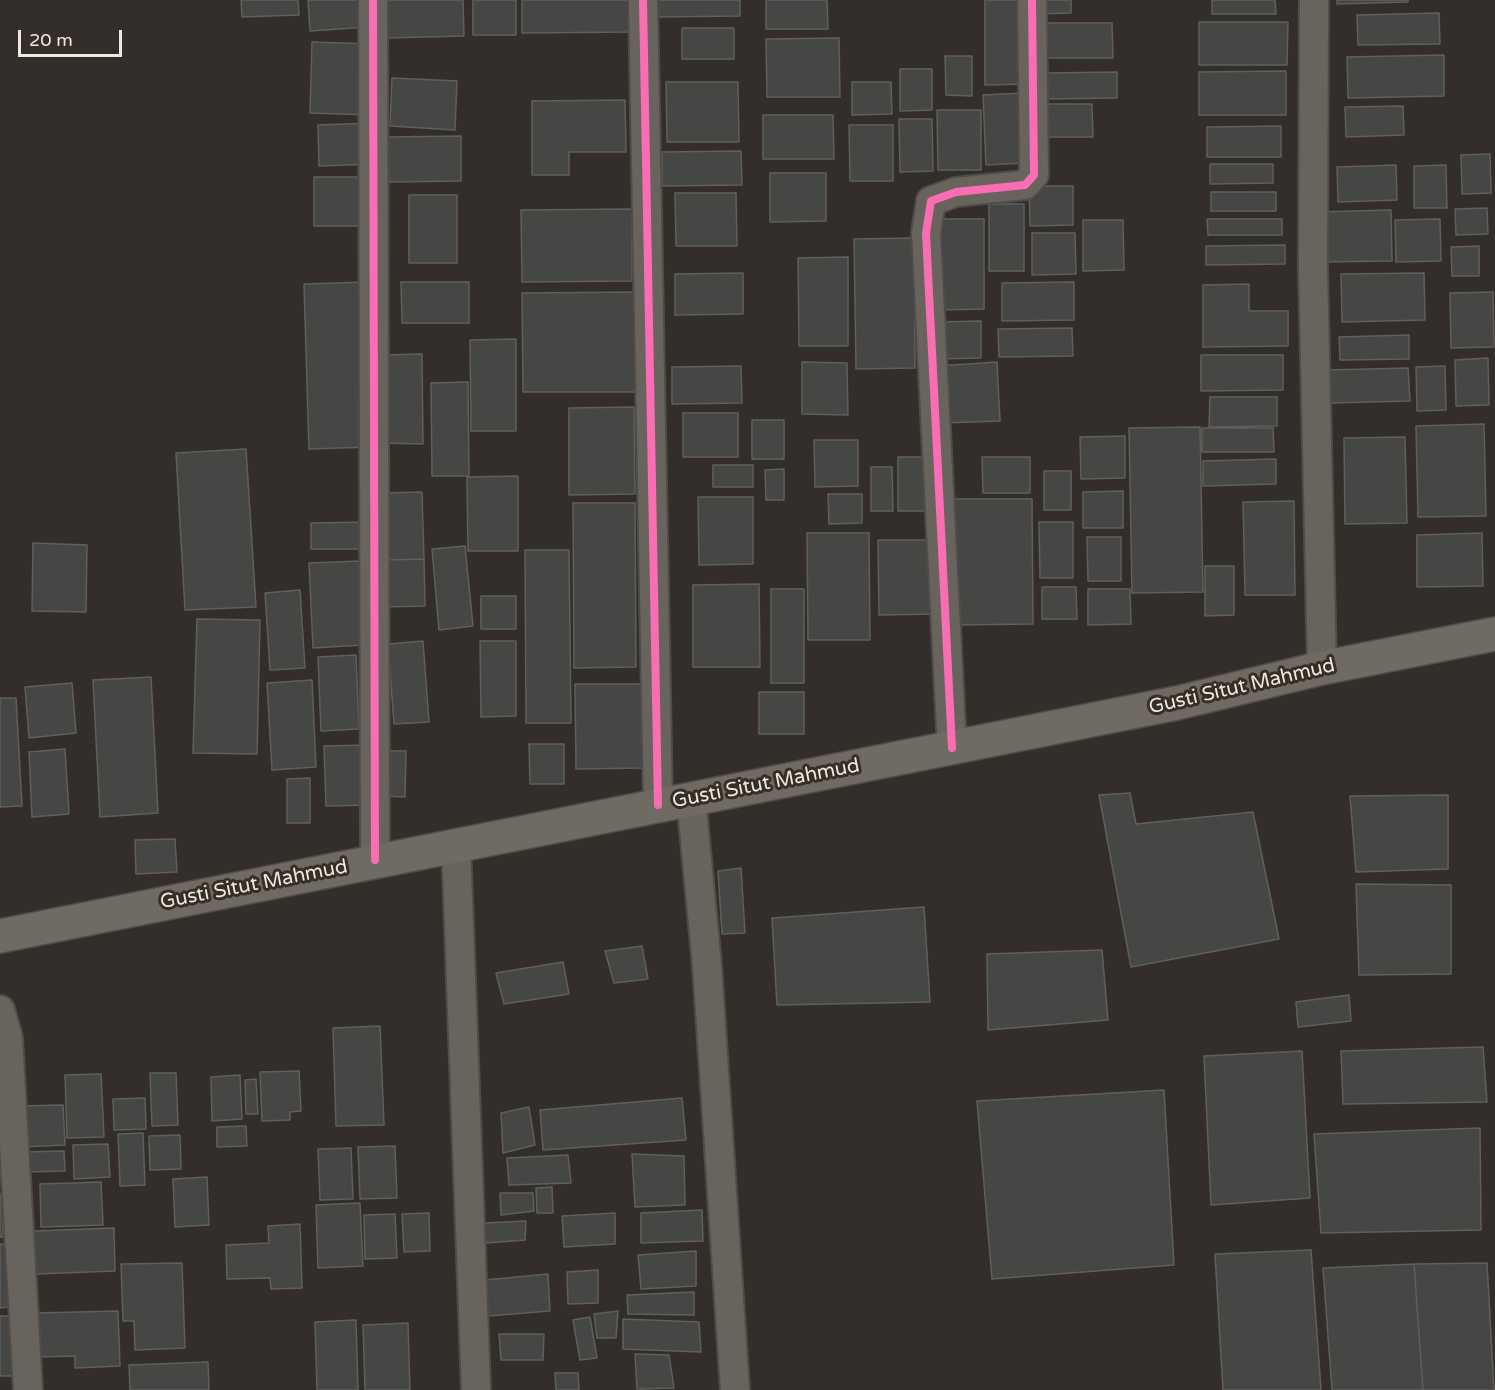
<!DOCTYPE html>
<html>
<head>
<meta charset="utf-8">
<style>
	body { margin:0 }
	#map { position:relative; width:1495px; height:1390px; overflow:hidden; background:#332e29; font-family:"Varela Round",sans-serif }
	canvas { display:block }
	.scale { position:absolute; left:18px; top:30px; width:104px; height:27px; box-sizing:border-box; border:3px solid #eee8e2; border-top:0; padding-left:8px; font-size:18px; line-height:21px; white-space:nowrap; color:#eee8e2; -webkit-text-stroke:4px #372e25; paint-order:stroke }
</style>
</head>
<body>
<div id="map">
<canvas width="1495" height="1390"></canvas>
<div class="scale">20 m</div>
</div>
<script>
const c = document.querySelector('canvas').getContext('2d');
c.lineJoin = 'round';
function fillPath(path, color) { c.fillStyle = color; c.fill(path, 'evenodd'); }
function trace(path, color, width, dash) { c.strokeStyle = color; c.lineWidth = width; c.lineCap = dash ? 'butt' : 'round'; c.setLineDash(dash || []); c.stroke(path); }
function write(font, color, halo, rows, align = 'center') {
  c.font = font + ' "Varela Round",sans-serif'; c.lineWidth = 6; c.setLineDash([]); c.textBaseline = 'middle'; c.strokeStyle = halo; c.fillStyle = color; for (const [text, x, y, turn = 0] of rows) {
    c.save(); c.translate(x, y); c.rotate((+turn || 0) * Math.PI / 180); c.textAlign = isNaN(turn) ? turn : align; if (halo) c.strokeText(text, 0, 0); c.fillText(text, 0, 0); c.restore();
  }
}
const building = new Path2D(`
	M241 0H298L299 15 242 17Z
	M308 0H366L368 27 310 31Z
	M385 0H463L464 36 386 38Z
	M473 0H516V35H473Z
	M522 0H633V32L522 33Z
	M656 0H740V16L656 17Z
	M766 0H827L828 29H766Z
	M985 0H1027V84L985 85Z
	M1038 0H1071V13L1038 14Z
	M1212 0H1275L1276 14H1212Z
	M1337 0H1408V2L1337 4Z
	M1439 13 1440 44 1358 45 1357 15Z
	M1199 22H1288L1287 65H1199Z
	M1038 23H1112L1113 58H1038Z
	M682 28H734V59H682Z
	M839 38 840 97H767L766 39Z
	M312 42 372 44 370 115 310 113Z
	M1444 55V96L1348 98 1347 57Z
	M945 56H972V96L946 95Z
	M900 69H932V110L900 111Z
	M1286 71V115H1199V72Z
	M1117 72V98L1047 99V73Z
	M392 78 457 81 455 130 390 126Z
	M666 82H738L739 142H667Z
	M852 82H891L892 114 852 115Z
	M1023 93 1026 163 986 165 983 95Z
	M625 100 626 152H569V175H532V101Z
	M1043 104H1092L1093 137H1043Z
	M1403 106 1404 135 1346 137 1345 107Z
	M937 110H981V170H938Z
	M763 115H833L834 159H763Z
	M899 119H932L933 171 900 172Z
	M371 123 373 164 319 166 318 125Z
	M849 125H893V181H850Z
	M1281 126V157H1207V127Z
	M461 136V181L389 182 388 137Z
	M741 151 742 185 662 186V152Z
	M1490 154 1491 193 1462 194 1461 155Z
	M1210 164H1273V183L1210 184Z
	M1396 165 1397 200 1338 202 1337 167Z
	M1446 165 1447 208H1414V166Z
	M770 173H826V221L770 222Z
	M314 177H372V226H314Z
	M1029 186H1073V225L1030 226Z
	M1211 192H1276V211H1211Z
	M675 193H736L737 246H676Z
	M409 195H457V263H409Z
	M989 204H1024V271H989Z
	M1487 208 1488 234 1456 235 1455 209Z
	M632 209V281L522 282 521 210Z
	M1391 210 1392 261 1319 262 1318 212Z
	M938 219H984V309L939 310Z
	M1207 219H1282V235H1208Z
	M1440 219 1441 261 1396 262 1395 220Z
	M1083 220H1123L1124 270 1083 271Z
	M1032 233H1075L1076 274 1032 275Z
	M914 238 915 368 856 369 854 239Z
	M1285 245V264L1206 265V246Z
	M1479 246V276H1452L1451 247Z
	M848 257V346H799L798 258Z
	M743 273V314L675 315V274Z
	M1424 273 1425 320 1342 322 1341 274Z
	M366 282 371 447 309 449 304 284Z
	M401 282H469V323H402Z
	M1074 282V320L1002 321V283Z
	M1249 284V311H1288V346L1203 347V285Z
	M635 292V392H523L522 293Z
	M1493 292 1494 347 1451 348 1450 293Z
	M981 321V358L935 359V322Z
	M1072 328 1073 356 999 357 998 329Z
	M1409 335V359L1340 360 1339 337Z
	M516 339V431H471L470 340Z
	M422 354 423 444 383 443V355Z
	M1201 355H1283V390L1201 391Z
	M1488 358 1489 405 1456 406 1455 360Z
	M802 362 847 363 848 415 802 414Z
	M997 362 1000 421 942 423 938 366Z
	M741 366 742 403 672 404V367Z
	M1445 366 1446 410 1417 411 1416 367Z
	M1408 368 1410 401 1328 403V370Z
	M468 382 469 476H432L431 383Z
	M1210 397H1277V426L1209 427Z
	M634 407 635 494 569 495V408Z
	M683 413H738V457H683Z
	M752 420H784V459H752Z
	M1484 424 1486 516 1418 517 1416 426Z
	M1200 427 1203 592 1132 593 1129 428Z
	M1202 428H1273L1274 452H1202Z
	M1125 436V478L1081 479 1080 437Z
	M1405 437 1407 523 1345 524 1344 438Z
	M814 440H858V486L815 487Z
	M246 449 256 607 185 610 176 453Z
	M898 457H930V511H898Z
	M982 457H1030V493H983Z
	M1276 459V484L1203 486V461Z
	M713 465H753V487H713Z
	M871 467H892L893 511H871Z
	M784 469V500H766L765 470Z
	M1044 471H1071V510H1044Z
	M518 476V551H468L467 477Z
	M1123 491V528H1083V492Z
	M422 492 424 559 387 560 385 493Z
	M828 494H862V523L829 524Z
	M698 497H753V564L699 565Z
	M953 499H1032L1033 624 954 625Z
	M1294 501 1295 595H1245L1243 502Z
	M573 503H635L636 667 574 668Z
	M369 522 370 549H311V523Z
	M1039 522H1073V578H1040Z
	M807 533H869L870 640H808Z
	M1482 533 1483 586 1417 587V535Z
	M1087 537H1121V581H1088Z
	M878 540H936L937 614 879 615Z
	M33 543 87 545 86 612 32 611Z
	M465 546 473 626 439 630 432 549Z
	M525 550H569L571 723H526Z
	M424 559 425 606 381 607 387 560Z
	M360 561 364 645 313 648 309 563Z
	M1205 566H1234V615L1205 616Z
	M759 584 760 667H693V585Z
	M1042 587H1076L1077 619H1042Z
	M771 589H804V683H771Z
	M1088 589H1130L1131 624 1088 625Z
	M300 590 305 668 270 670 265 593Z
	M481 596H516V629H481Z
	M197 619 260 620 257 754 193 753Z
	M423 641 429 722 394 724 388 644Z
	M480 641H516V716L481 717Z
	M356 655 359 729 321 731 318 657Z
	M151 677 158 813 100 817 93 680Z
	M312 680 316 767 272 770 267 683Z
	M72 683 76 733 29 738 25 687Z
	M575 684H644V768L576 769Z
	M759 692H804V734H759Z
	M0 698H16L22 806 0 807Z
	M529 744H564V784H530Z
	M371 745 373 805 326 806 324 746Z
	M65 749 69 814 32 817 29 752Z
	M385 751H406L405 797 383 796Z
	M310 778V823H287V779Z
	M1130 793 1136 824 1253 812 1279 939 1131 967 1099 795Z
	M1448 795V869L1356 872 1350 796Z
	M175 839 177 872 136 874 135 840Z
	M741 868 745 933 722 934 718 871Z
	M1356 884 1451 885V974L1359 975Z
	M924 907 930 1002 777 1005 772 918Z
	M642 946 648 979 614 983 605 951Z
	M1102 950 1108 1020 988 1030 987 954Z
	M563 962 569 994 504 1004 496 973Z
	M1349 995 1351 1021 1298 1027 1296 1002Z
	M380 1026 384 1125 336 1126 333 1028Z
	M1483 1047 1487 1102 1343 1104 1341 1051Z
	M1302 1051 1310 1198 1211 1205 1204 1056Z
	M299 1071 301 1111 290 1112V1120L262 1121 260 1072Z
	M150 1073H176L178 1125 152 1126Z
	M101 1074 104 1137 67 1138 65 1075Z
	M240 1075 242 1119 212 1121 211 1077Z
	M256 1079 258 1114H246L245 1080Z
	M1164 1090 1174 1265 992 1279 977 1101Z
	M145 1098 146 1129 114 1130 113 1099Z
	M682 1098 686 1140 543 1150 540 1110Z
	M63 1105 65 1145 20 1147 18 1106Z
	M529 1107 535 1145 503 1153 501 1113Z
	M246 1126 247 1146 217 1147V1127Z
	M1480 1128 1481 1230 1321 1233 1314 1134Z
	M143 1133 145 1185 120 1186 118 1134Z
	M180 1135 181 1169 150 1170 149 1136Z
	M108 1144 110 1177 74 1179 73 1145Z
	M395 1146 397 1198 360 1199 358 1147Z
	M351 1148 353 1199 320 1200 318 1149Z
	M64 1151 65 1171 25 1172 24 1152Z
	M632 1154 684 1156 685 1205 635 1207Z
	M568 1155 571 1183 509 1185 507 1158Z
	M207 1177 209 1225 175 1227 173 1179Z
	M101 1182 103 1225 41 1227 40 1184Z
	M552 1187 553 1213H537L536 1188Z
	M500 1193H533L534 1211 501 1215Z
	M0 1194H2L3 1237H0Z
	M360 1203 363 1266 318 1268 316 1205Z
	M702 1210 703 1241 641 1243V1213Z
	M429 1213 430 1251 404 1252 402 1214Z
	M615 1213V1244L564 1247 562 1216Z
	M395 1214 397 1258 365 1259 364 1215Z
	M526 1221 525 1240 486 1243 484 1223Z
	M300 1224 302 1288 271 1289 270 1278 227 1279 226 1245 269 1243 268 1226Z
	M114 1228 115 1271 35 1274 34 1231Z
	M0 1244H6L9 1307 0 1308Z
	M1311 1250 1321 1390H1223L1215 1254Z
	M696 1251V1286L641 1289 638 1255Z
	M182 1263 185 1348 135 1350 134 1321H123L121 1264Z
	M1487 1263 1494 1390H1423L1414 1264Z
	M1414 1264 1423 1390H1332L1323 1268Z
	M598 1270V1303L568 1304 567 1272Z
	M548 1274 550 1311 488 1316 485 1280Z
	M694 1292V1315L628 1314 627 1295Z
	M118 1311 120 1366 75 1368V1356L38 1357 36 1313Z
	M618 1311 616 1338H597L594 1314Z
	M0 1316H10L12 1376H0Z
	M590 1317 597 1358 580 1360 573 1320Z
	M623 1319 699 1322 701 1352 623 1349Z
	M356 1320 358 1390H317L315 1322Z
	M408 1323 410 1390H365L363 1325Z
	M499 1334H544L543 1360H501Z
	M635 1354 669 1355 674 1388 637 1389Z
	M208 1362 209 1390H130L129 1365Z
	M555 1373H578L579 1390H556Z`);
fillPath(building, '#464645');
trace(building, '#5f605e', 1.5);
const street = new Path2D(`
	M373 0 375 860
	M643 0 658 805
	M1314 0 1313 269 1322 668
	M952 748 926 233 931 201 956 192 1025 185 1034 175 1032 0
	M691 798 707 965 735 1390
	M456 844 476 1390
	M0 1010 8 1038 28 1390`);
const highway = new Path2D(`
	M0 936 1177 703 1322 668 1495 634`);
trace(street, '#504c47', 32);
trace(highway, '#504c47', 36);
trace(street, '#69635e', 28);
trace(highway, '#6f6a62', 33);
trace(new Path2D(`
	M373 0 375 860
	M643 0 658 805
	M952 748 926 233 931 201 956 192 1025 185 1034 175 1032 0`), '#f96db3', 8);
write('20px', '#eee8e2', '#372e25', [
	["Gusti Situt Mahmud",1242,687,-13],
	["Gusti Situt Mahmud",766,784,-11],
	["Gusti Situt Mahmud",254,885,-11]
]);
</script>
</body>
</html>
